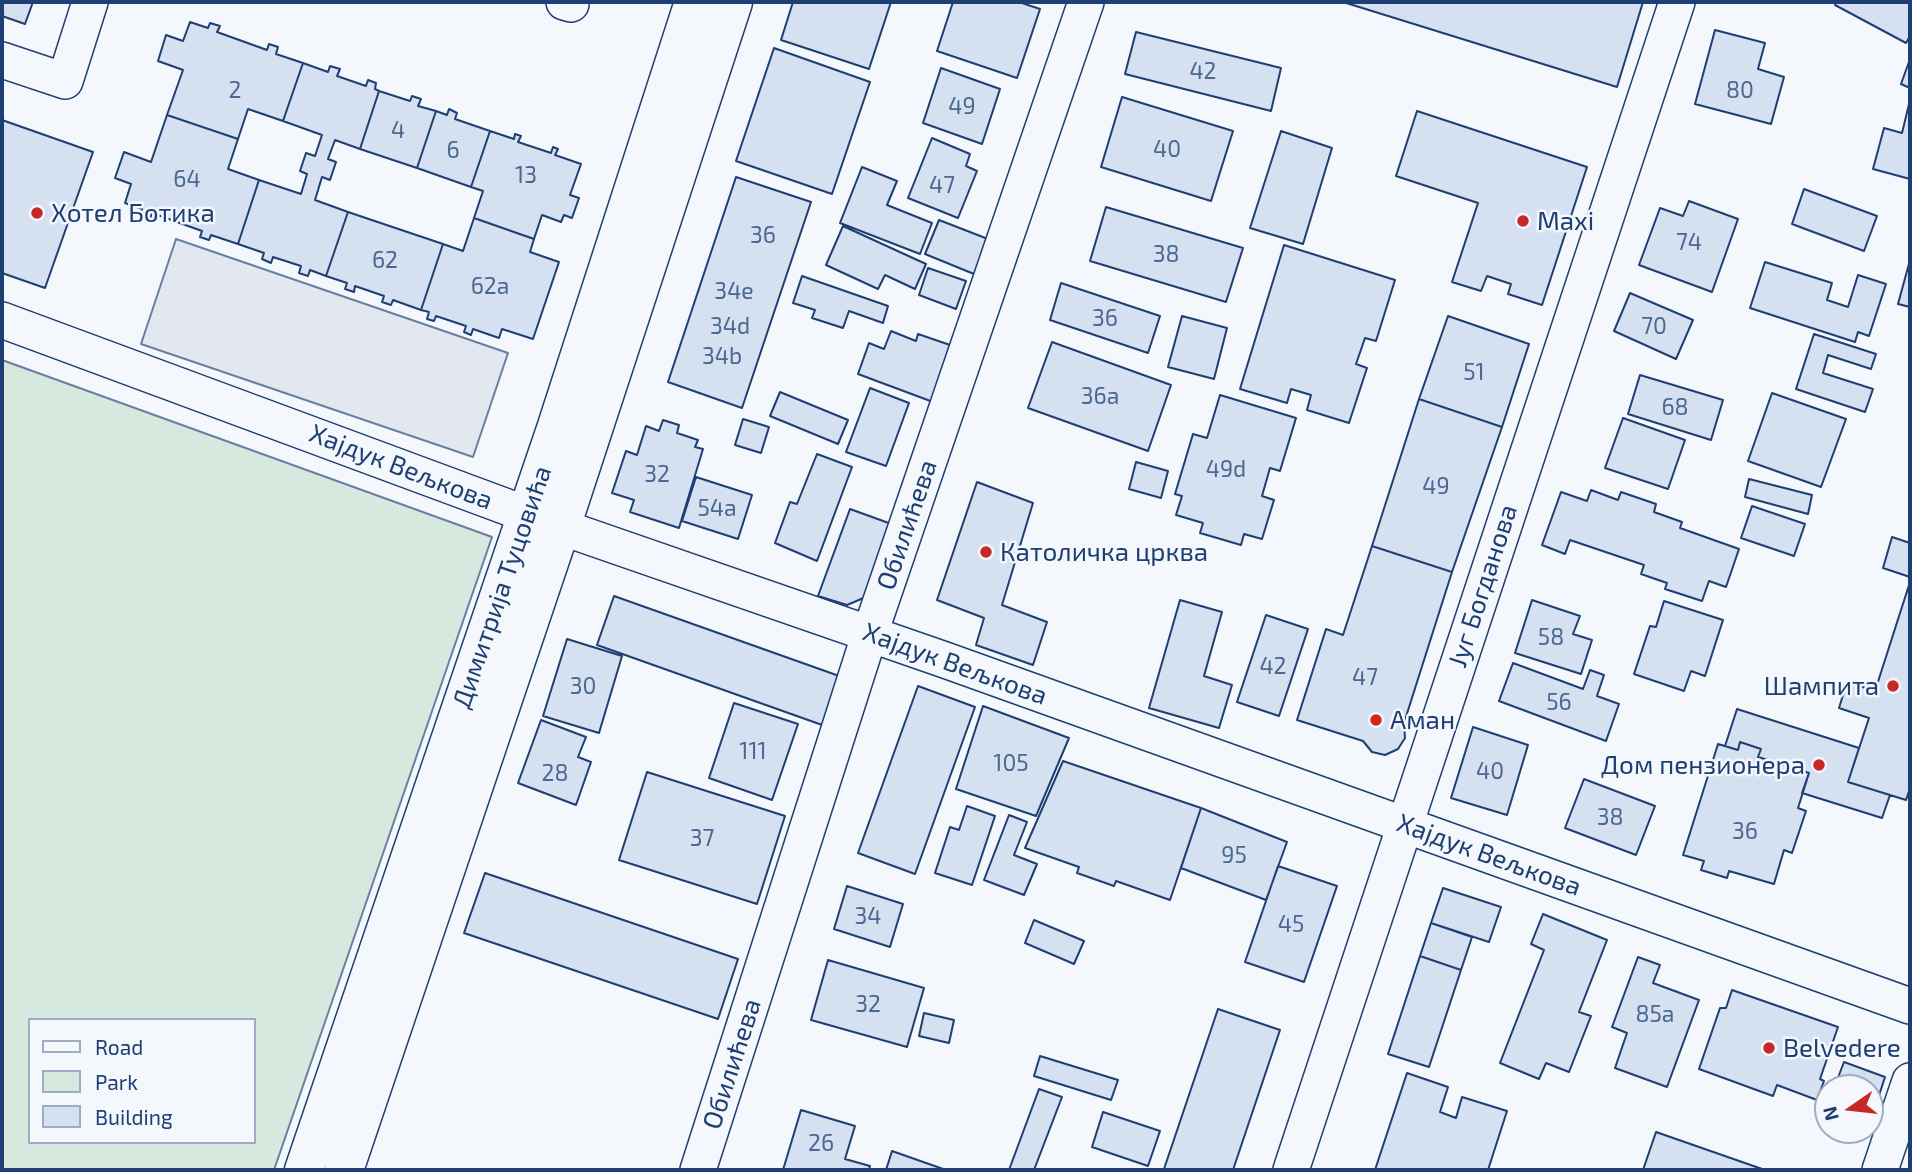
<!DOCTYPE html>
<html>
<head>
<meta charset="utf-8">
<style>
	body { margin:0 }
	#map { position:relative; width:1912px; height:1172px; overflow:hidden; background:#f4f7fb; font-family:"Exo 2",sans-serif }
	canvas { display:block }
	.frame { position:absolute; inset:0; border:4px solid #1d3f73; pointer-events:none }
	.legend { position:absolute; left:28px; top:1018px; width:228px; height:126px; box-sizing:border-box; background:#f4f7fb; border:2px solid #9eadc5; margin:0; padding:9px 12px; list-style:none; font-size:21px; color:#1d3f73 }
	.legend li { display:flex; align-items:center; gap:14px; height:35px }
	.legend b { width:35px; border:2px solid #9eadc5 }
	.north { position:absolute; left:1814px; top:1074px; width:70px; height:70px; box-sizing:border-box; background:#f4f7fb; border:2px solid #9eadc5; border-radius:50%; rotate:256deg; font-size:19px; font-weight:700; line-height:28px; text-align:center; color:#1d3f73 }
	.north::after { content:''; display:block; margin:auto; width:24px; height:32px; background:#c62828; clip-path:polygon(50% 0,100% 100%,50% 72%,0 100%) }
</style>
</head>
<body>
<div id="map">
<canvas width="1912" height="1172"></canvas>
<div class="frame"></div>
<ul class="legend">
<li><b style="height:9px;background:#f4f7fb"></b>Road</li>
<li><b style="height:19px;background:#d7e8df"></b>Park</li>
<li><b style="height:19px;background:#d5e0f0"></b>Building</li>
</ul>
<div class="north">N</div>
</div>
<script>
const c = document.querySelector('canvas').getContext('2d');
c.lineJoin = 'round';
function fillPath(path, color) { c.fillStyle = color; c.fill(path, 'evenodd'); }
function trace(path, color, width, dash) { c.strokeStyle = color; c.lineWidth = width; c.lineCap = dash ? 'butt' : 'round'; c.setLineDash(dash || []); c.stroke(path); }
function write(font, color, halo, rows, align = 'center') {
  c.font = font + ' "Exo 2",sans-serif'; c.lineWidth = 5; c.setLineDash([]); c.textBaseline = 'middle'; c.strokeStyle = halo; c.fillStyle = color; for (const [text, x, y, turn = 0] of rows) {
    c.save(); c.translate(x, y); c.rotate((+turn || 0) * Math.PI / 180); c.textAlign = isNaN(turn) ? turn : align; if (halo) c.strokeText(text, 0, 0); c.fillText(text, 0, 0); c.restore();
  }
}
const green = new Path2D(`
	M2 360 492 537 274 1170H2ZM30 1020H254V1142H30Z`);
fillPath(green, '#d7e8df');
trace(green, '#687fa3', 2);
const parking = new Path2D(`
	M176 239 508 353 473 457 141 344Z`);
fillPath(parking, '#e3e8f0');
trace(parking, '#687fa3', 2);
const building = new Path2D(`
	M2 2H33L25 24 2 16Z
	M793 2H891L869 69 781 40Z
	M953 2H1019L1040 9 1017 78 937 51Z
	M1343 2H1643L1617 87Z
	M1837 2H1910V36L1906 43 1835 5Z
	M190 22 208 28 210 23 220 26 217 32 267 50 269 44 278 47 276 54 303 63 283 121 248 109 238 139 167 115 183 70 158 61 166 35 183 41Z
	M1715 30 1765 43 1758 69 1784 77 1771 124 1695 104Z
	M1136 32 1281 68 1271 111 1125 74Z
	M774 48 870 82 832 194 736 161Z
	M1910 59V88L1901 84Z
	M303 63 328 72 330 66 340 69 337 76 366 86 368 80 376 83 375 89 379 91 360 149 335 140 328 159 336 162 330 180 322 177 315 200 348 212 326 276 310 270 308 276 299 273 301 266 273 257 271 263 262 259 264 253 238 244 259 180 301 194 307 174 300 171 306 153 315 156 322 135 283 121Z
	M941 68 1000 89 982 144 923 123Z
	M379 91 410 101 412 96 421 99 418 106 436 111 417 168 360 149Z
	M1122 97 1233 131 1211 201 1101 167Z
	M1910 100V179L1873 169 1884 128 1902 133Z
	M449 109 457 113 455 119 490 131 471 187 417 168 436 111 447 115Z
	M1417 111 1587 167 1542 305 1508 294 1511 284 1487 276 1481 291 1452 282 1478 203 1396 176Z
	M167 115 238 139 228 169 259 180 238 244 211 235 209 240 200 237 202 231 152 213 150 219 140 216 142 209 125 203 131 184 115 178 124 152 151 162Z
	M2 120 93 152 45 288 2 273Z
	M490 131 514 139 515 134 521 136 518 142 551 153 553 147 558 149 555 155 581 164 570 195 579 198 572 218 564 215 561 222 542 215 534 239 474 218 483 191 471 187Z
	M1281 131 1332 148 1303 244 1250 228Z
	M932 138 970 154 966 166 977 171 958 218 908 198Z
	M862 167 897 181 887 205 932 223 920 254 840 223Z
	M736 177 811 202 742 408 668 382Z
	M1804 189 1877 216 1864 251 1792 224Z
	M1689 201 1738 219 1712 292 1639 265 1660 208 1683 216Z
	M1106 207 1243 248 1226 302 1090 261Z
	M348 212 443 244 421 310 393 300 391 305 382 302 384 296 355 286 354 292 345 289 347 283 326 276Z
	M474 218 534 239 530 252 559 262 533 339 502 329 499 338 473 329 471 335 464 332 466 326 436 316 434 321 427 319 429 312 421 310 443 244 463 251Z
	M939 220 988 239 974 274 925 254Z
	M843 226 926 264 915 289 885 275 878 289 826 265Z
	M1284 245 1395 280 1376 341 1365 338 1356 364 1367 368 1349 423 1307 410 1311 395 1291 389 1287 403 1240 389Z
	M1910 260V307L1898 304Z
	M1765 262 1832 283 1827 300 1848 307 1858 275 1886 284 1869 336 1858 332 1855 342 1750 308Z
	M928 268 966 281 956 309 919 295Z
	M802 276 888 306 883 323 849 311 843 328 812 318 815 310 793 303Z
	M1061 283 1160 316 1148 353 1050 320Z
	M1630 293 1693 320 1676 359 1614 331Z
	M1182 316 1227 328 1214 379 1168 367Z
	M1448 316 1529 344 1502 427 1419 399Z
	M891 331 916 341 918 334 953 346 933 402 858 374 869 343 884 349Z
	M1814 334 1876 354 1871 369 1828 355 1823 373 1873 389 1865 412 1796 389Z
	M1052 342 1171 385 1148 451 1028 408Z
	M1640 375 1723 400 1711 440 1628 414Z
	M870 388 909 403 886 466 846 452Z
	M780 392 848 420 838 444 770 416Z
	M1772 393 1846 419 1821 487 1748 461Z
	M1220 395 1296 418 1280 471 1270 468 1262 496 1274 500 1262 539 1244 534 1241 545 1200 533 1203 523 1176 515 1182 496 1175 494 1193 434 1207 438Z
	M1419 399 1502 427 1452 572 1372 546Z
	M1623 418 1685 440 1668 489 1605 468Z
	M743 419 769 427 761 453 735 445Z
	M663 420 679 425 677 433 698 440 695 447 703 449 679 528 630 512 634 500 612 493 626 451 637 455 646 426 659 431Z
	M817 454 852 467 817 561 775 543 790 502 797 504Z
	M1136 462 1168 471 1161 498 1129 489Z
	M696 477 752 495 738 539 682 521Z
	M1749 479 1812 495 1808 514 1745 497Z
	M977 482 1033 503 1002 605 1047 622 1033 665 976 645 984 618 937 600Z
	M1591 490 1618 500 1621 492 1656 504 1654 512 1682 522 1680 528 1739 549 1726 587 1709 581 1702 601 1665 589 1667 583 1641 574 1644 565 1570 540 1565 554 1542 545 1561 492 1587 501Z
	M1752 506 1805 524 1794 556 1741 538Z
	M850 509 897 526 873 594 847 605 818 596Z
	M1892 537 1910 543V577L1883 568Z
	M1372 546 1452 572 1404 723 1405 738 1398 749 1385 755 1372 752 1363 741 1297 720 1326 629 1343 635Z
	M1910 582V788L1906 800 1848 782 1869 718 1839 708 1847 682 1875 691Z
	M614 596 842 677 825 726 597 645Z
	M1180 600 1222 612 1204 676 1232 685 1219 728 1149 708Z
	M1532 600 1580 616 1573 634 1592 640 1581 674 1515 653Z
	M1664 601 1723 620 1705 676 1691 671 1684 691 1634 674 1650 626 1656 627Z
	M1266 615 1308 629 1279 716 1237 702Z
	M567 639 622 656 599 733 543 716Z
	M1513 663 1583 689 1590 670 1604 675 1597 696 1619 704 1606 741 1499 701Z
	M918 686 975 707 915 874 858 853Z
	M734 703 798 724 772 800 709 778Z
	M983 706 1069 738 1036 816 956 789Z
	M1737 709 1859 748 1848 782 1890 795 1882 818 1802 793 1809 773 1758 757 1761 749 1740 742 1738 750 1725 746Z
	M541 720 586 737 578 757 591 762 576 805 518 783Z
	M1473 727 1528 745 1507 815 1451 798Z
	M1740 742 1761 749 1758 757 1809 773 1798 808 1806 811 1792 853 1784 850 1774 884 1729 871 1727 878 1701 870 1704 861 1683 855 1718 744 1738 750Z
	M1063 761 1201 808 1170 900 1116 881 1114 886 1077 873 1079 867 1025 848Z
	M647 772 785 816 757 904 619 860Z
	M1584 779 1655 806 1636 855 1565 828Z
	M967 806 995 816 972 885 935 873 950 827 959 830Z
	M1201 808 1287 842 1266 900 1181 868Z
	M1009 815 1027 822 1014 855 1037 864 1024 895 984 880Z
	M1278 866 1337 886 1304 982 1245 962Z
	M485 873 738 959 718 1019 464 933Z
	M847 886 903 904 890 947 834 929Z
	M1443 888 1501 907 1489 942 1431 923Z
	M1543 914 1607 940 1579 1012 1591 1016 1569 1072 1546 1063 1539 1079 1500 1063 1544 950 1531 944Z
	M1034 920 1084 941 1074 964 1025 943Z
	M1431 923 1472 937 1461 970 1420 956Z
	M1420 956 1461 970 1429 1067 1388 1054Z
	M1638 957 1660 965 1653 983 1699 1000 1667 1087 1615 1068 1627 1033 1612 1027Z
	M828 960 924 988 907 1047 811 1020Z
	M1732 990 1838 1027 1820 1079 1824 1081 1817 1100 1777 1085 1773 1096 1699 1069 1720 1008H1726Z
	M1218 1009 1280 1030 1233 1170H1167L1164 1169Z
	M924 1013 954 1020 949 1043 919 1036Z
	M1040 1056 1118 1080 1111 1100 1034 1076Z
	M1844 1062 1885 1077 1873 1114 1870 1113V1088H1834Z
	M1407 1073 1448 1087 1440 1112 1456 1118 1462 1097 1507 1111 1488 1170H1375Z
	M1039 1089 1062 1097 1034 1170H1009Z
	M801 1110 855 1126 845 1159 870 1166 869 1170H783Z
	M1103 1112 1160 1131 1148 1166 1092 1147Z
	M1656 1132 1765 1170H1643Z
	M892 1151 946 1170H886Z`);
fillPath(building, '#d5e0f0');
trace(building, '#1d3f73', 2);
const street = new Path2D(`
	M564 2 571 4
	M2 60 65 81 90 2
	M2 320 561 527 945 660 1910 1006
	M698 1170 870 633 1086 2
	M1291 1170 1677 2
	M1880 1170 1910 1081`);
const primary = new Path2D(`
	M304 1170 556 429 694 2
	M344 1170 561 527 733 2`);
trace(street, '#1d3f73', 38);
trace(primary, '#1d3f73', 41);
trace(street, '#f4f7fb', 35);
trace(primary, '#f4f7fb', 38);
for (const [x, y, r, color] of [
	[37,213,7,"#c62828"],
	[1523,221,7,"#c62828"],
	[986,552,7,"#c62828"],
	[1893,686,7,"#c62828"],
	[1376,720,7,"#c62828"],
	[1819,765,7,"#c62828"],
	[1769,1048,7,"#c62828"]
]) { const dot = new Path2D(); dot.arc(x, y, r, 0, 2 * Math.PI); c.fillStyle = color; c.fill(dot); trace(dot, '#f4f7fb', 2.5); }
write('23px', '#4b6792', null, [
	["42",1203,71],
	["2",235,90],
	["80",1740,90],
	["49",962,106],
	["4",398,130],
	["40",1167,149],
	["6",453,150],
	["13",526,175],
	["64",187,179],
	["47",942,185],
	["36",763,235],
	["74",1689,242],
	["38",1166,254],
	["62",385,260],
	["62a",490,286],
	["34e",734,291],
	["36",1105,318],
	["34d",730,326],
	["70",1654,326],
	["34b",722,356],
	["51",1474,372],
	["36a",1100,396],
	["68",1675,407],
	["49d",1226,469],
	["32",657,474],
	["49",1436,486],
	["54a",717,508],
	["58",1551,637],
	["42",1273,666],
	["47",1365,677],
	["30",583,686],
	["56",1559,702],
	["111",753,751],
	["105",1011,763],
	["40",1490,771],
	["28",555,773],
	["38",1610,817],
	["36",1745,831],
	["37",702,838],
	["95",1234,855],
	["34",868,916],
	["45",1291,924],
	["32",868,1004],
	["85a",1655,1014],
	["26",821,1143]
]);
write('26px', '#1d3f73', '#f4f7fb', [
	["Хотел Ботика",51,213],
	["Maxi",1537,221],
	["Католичка црква",1000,552],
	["Шампита",1879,686,"right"],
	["Аман",1390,720],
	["Дом пензионера",1805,765,"right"],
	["Belvedere",1783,1048]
], 'left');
write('26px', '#1d3f73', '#f4f7fb', [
	["Хајдук Вељкова",401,467,21],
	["Обилићева",907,525,-71],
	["Југ Богданова",1483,586,-72],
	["Димитрија Туцовића",502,587,-71],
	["Хајдук Вељкова",955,664,20],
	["Хајдук Вељкова",1489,855,20],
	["Обилићева",732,1064,-72]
]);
</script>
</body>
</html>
